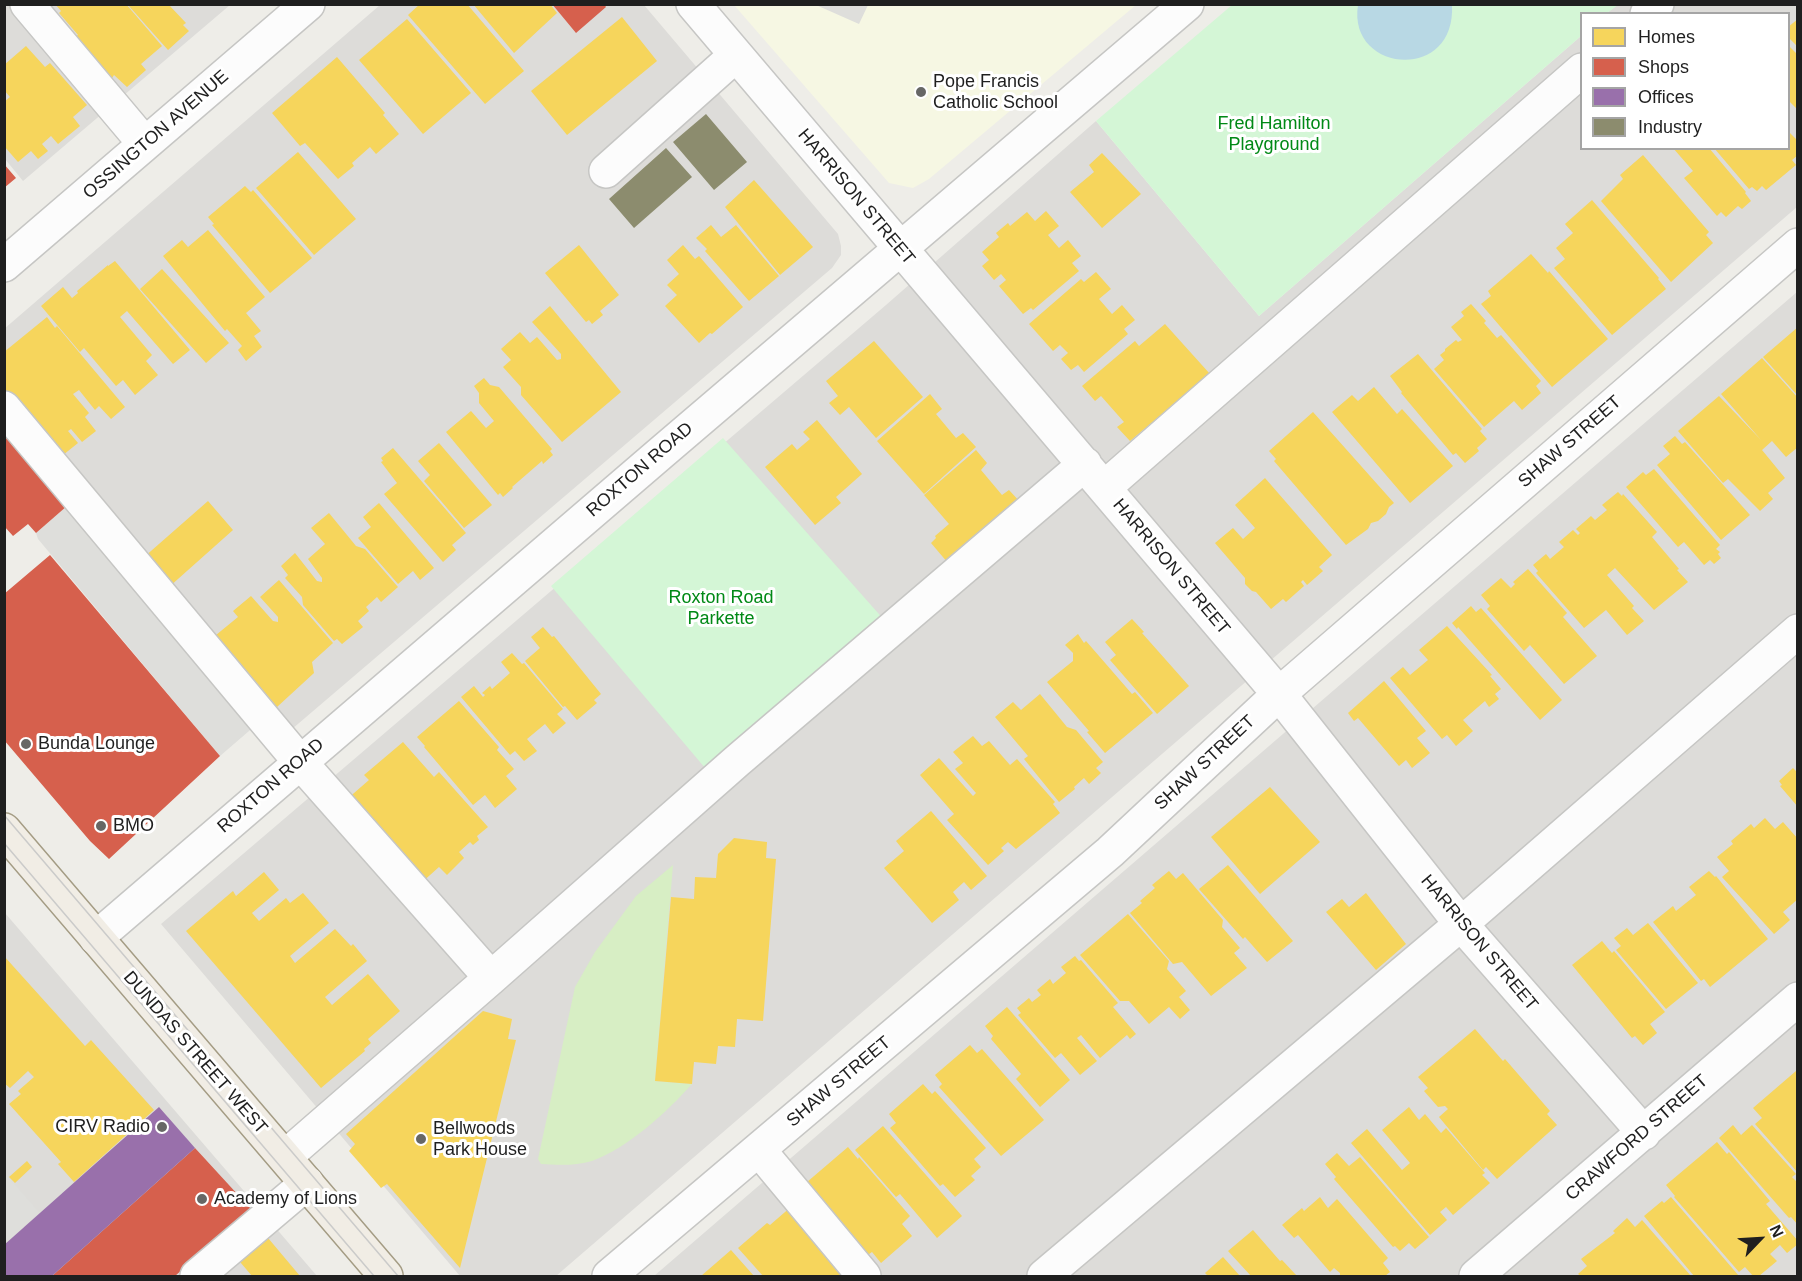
<!DOCTYPE html>
<html>
<head>
<meta charset="utf-8">
<style>
	body { margin:0 }
	#map { position:relative; width:1802px; height:1281px; overflow:hidden; background:#eeede8; font-family:Arial,sans-serif }
	canvas { display:block }
	.frame { position:absolute; inset:0; border:6px solid #1f1f1f; pointer-events:none }
	.legend { position:absolute; left:1580px; top:12px; width:210px; height:138px; box-sizing:border-box; background:#fff; border:2px solid #a5a5a5; margin:0; padding:8px 10px; list-style:none; font-size:18px; color:#1f1f1f }
	.legend li { display:flex; align-items:center; gap:12px; height:30px }
	.legend b { width:30px; border:2px solid #a5a5a5 }
	.north { position:absolute; left:1730px; top:1209px; width:60px; height:60px; -webkit-text-stroke:4px #fff; paint-order:stroke; rotate:65deg; font-size:16px; font-weight:700; line-height:24px; text-align:center; color:#1f1f1f }
	.north::after { content:''; display:block; margin:auto; width:21px; height:27px; background:#1f1f1f; clip-path:polygon(50% 0,100% 100%,50% 72%,0 100%) }
</style>
</head>
<body>
<div id="map">
<canvas width="1802" height="1281"></canvas>
<div class="frame"></div>
<ul class="legend">
<li><b style="height:16px;background:#f6d55c"></b>Homes</li>
<li><b style="height:16px;background:#d6604d"></b>Shops</li>
<li><b style="height:16px;background:#9970ab"></b>Offices</li>
<li><b style="height:16px;background:#8c8c6e"></b>Industry</li>
</ul>
<div class="north">N</div>
</div>
<script>
const c = document.querySelector('canvas').getContext('2d');
c.lineJoin = 'round';
function fillPath(path, color) { c.fillStyle = color; c.fill(path, 'evenodd'); }
function trace(path, color, width, dash) { c.strokeStyle = color; c.lineWidth = width; c.lineCap = dash ? 'butt' : 'round'; c.setLineDash(dash || []); c.stroke(path); }
function write(font, color, halo, rows, align = 'center') {
  c.font = font + ' Arial,sans-serif'; c.lineWidth = 6; c.setLineDash([]); c.textBaseline = 'middle'; c.strokeStyle = halo; c.fillStyle = color; for (const [text, x, y, turn = 0] of rows) {
    c.save(); c.translate(x, y); c.rotate((+turn || 0) * Math.PI / 180); c.textAlign = isNaN(turn) ? turn : align; if (halo) c.strokeText(text, 0, 0); c.fillText(text, 0, 0); c.restore();
  }
}
fillPath(new Path2D(`
	M1618 4 1797 5V207L556 1276H460L161 924 886 305 1096 121 1259 316 1581 36 1582 148H1788V14L1607 13Z
	M4 5H230L23 181 5 159Z
	M380 5H644L838 234 841 246V255L832 268 278 741 5 419 4 329Z
	M1797 292V1276H654L1334 690Z
	M5 913 317 1276H5Z`), '#dddcd9');
fillPath(new Path2D(`
	M734 5H1136L929 179 913 188 889 183Z`), '#f6f7e3');
fillPath(new Path2D(`
	M673 865 655 1081 692 1084C667 1112 628 1148 592 1161 576 1166 557 1165 541 1164L538 1159 575 987 595 952 636 896Z`), '#d7eec4');
fillPath(new Path2D(`
	M1232 5H1618L1607 13 1582 14 1581 36 1259 316 1096 121Z
	M723 438 886 622 711 775 551 586Z`), '#d4f6d6');
fillPath(new Path2D(`
	M816 5 868 4V5L859 24Z
	M67 506 256 725 220 756 38 539 36 533Z
	M4 1172 40 1213 4 1245Z`), '#dededb');
fillPath(new Path2D(`
	M1358 5H1452C1456 83 1347 73 1358 5Z`), '#b8d8e4');
fillPath(new Path2D(`
	M55 4H126L162 46 141 64 146 70 127 87 114 75 112 78 76 36 78 35 59 13 61 11Z
	M420 4H467L524 71 485 104 408 15Z
	M473 4H550L557 13 514 53Z
	M128 5H169L186 23 183 25 189 31 168 50Z
	M622 17 657 61 567 135 531 91Z
	M407 19 471 93 423 134 359 60Z
	M1798 19V47L1788 37V27Z
	M1788 45 1798 55V110L1788 100Z
	M26 46 45 67 50 63 87 105 73 117 80 126 58 144 51 136 42 144 48 151 38 159 31 151 18 162 4 146V102L10 97 4 90V65Z
	M337 57 385 113 383 115 399 134 376 154 370 147 352 163 354 166 338 179 305 143 300 146 272 113Z
	M1788 131 1798 141V155L1792 160 1796 165 1766 190 1762 186 1757 191 1752 187 1749 189 1714 148H1788Z
	M1673 148H1709L1746 192 1745 193 1751 201 1742 209 1738 206 1726 217 1721 212 1717 216 1684 178 1693 171Z
	M298 152 356 219 314 255 256 188Z
	M1102 153 1141 194 1102 228 1070 192 1094 172 1089 165Z
	M1643 155 1709 232 1706 235 1713 243 1671 282 1601 201 1623 179 1620 175Z
	M754 180 813 247 780 275 725 207Z
	M245 186 251 192 253 190 312 258 270 293 212 225 214 224 208 217Z
	M1592 200 1659 278 1658 279 1666 289 1612 335 1554 268 1565 259 1556 248 1573 233 1565 224Z
	M1046 211 1059 226 1048 235 1059 248 1068 240 1081 256 1072 263 1079 271 1033 310 1031 308 1023 314 999 286 1006 280 1001 274 994 280 982 266 989 260 982 252 999 237 996 233 1008 223 1010 226 1027 212 1035 221Z
	M711 225 721 237 736 225 779 276 749 301 705 251 707 249 696 238Z
	M208 230 265 297 246 313 261 331 254 336 262 347 246 361 238 350 242 346 227 329 225 331 163 256 182 240 188 247Z
	M579 245 619 295 600 311 603 315 592 324 589 320 586 322 545 273Z
	M683 245 695 259 699 256 743 307 712 334 710 333 699 343 665 306 677 295 667 285 679 274 667 260Z
	M1531 254 1548 273 1549 271 1608 339 1552 387 1481 304 1491 296 1488 291Z
	M115 261 190 350 173 364 127 311 120 317 152 355 146 361 158 375 135 395 123 380 116 386 84 348 80 352 41 306 63 287 72 298 78 293 77 291 108 265V266Z
	M162 269 229 343 206 363 140 289Z
	M1096 272 1111 289 1099 299 1112 314 1122 305 1135 320 1124 329 1128 334 1084 372 1078 365 1071 370 1061 359 1068 353 1060 345 1053 351 1029 324 1081 279 1084 282Z
	M1471 304 1486 321 1484 323 1497 338 1501 335 1541 381 1536 386 1541 393 1522 410 1514 401 1484 427 1434 369 1444 360 1440 355 1445 351V349L1456 340 1458 342 1462 340 1451 327 1464 316 1461 312Z
	M550 306 621 392 562 442 521 395V387L503 367 511 360 501 349 520 332 530 343 537 337 557 360 561 359V354L532 322Z
	M47 317 55 328 57 326 125 407 111 419 99 406 95 410 79 390 73 394 89 413 85 417 96 431 82 442 71 429 68 431 78 443 63 455 4 398V352Z
	M1165 324 1210 374 1130 441 1117 427 1124 422 1101 396 1095 401 1082 386 1135 341 1139 346Z
	M1798 327V396L1763 357Z
	M874 341 923 397 876 438 849 407 840 415 829 403 838 396 826 381Z
	M1418 354 1482 429 1480 431 1487 439 1477 448 1479 451 1465 463 1456 453 1453 455 1401 393 1402 392 1390 376Z
	M1762 358 1798 398V447L1786 457 1772 441 1762 450 1785 478 1768 493 1773 499 1760 511 1728 479 1723 483 1678 431 1719 396 1761 440 1721 394Z
	M484 378 490 385 499 387 552 449 550 451 553 455 543 464 542 461 512 487 513 488 503 497 500 493 498 495 446 432 471 411 486 428 494 421 479 403V393L474 386Z
	M1374 387 1397 414 1402 409 1453 466 1410 503 1332 412 1352 395 1358 401Z
	M930 394 942 409 936 414 956 438 963 433 976 447 924 494 877 441Z
	M1313 412 1394 503 1389 507 1386 514 1378 521 1371 523 1368 529 1346 545 1274 461 1276 459 1269 451Z
	M817 420 862 474 836 497 841 503 815 525 765 467 792 444 797 450 810 439 803 432Z
	M1675 436 1682 444 1685 442 1750 515 1721 540 1657 465 1670 454 1663 446Z
	M439 443 492 505 464 528 424 481 430 475 418 461Z
	M393 448 466 533 452 545 456 550 443 562 384 494 397 483 381 462 383 461 381 458Z
	M976 450 987 463 981 470 1002 495 1009 490 1021 503 948 563 931 543 936 538 935 536 949 524 924 495Z
	M1654 469 1720 545 1716 549 1720 552 1718 554 1721 558 1714 564 1710 560 1704 565 1684 542 1678 547 1626 487 1643 472 1646 475Z
	M1265 478 1332 555 1319 567 1323 571 1307 585 1303 580 1301 582 1304 586 1286 602 1283 599 1271 609 1256 592 1252 591 1245 584V578L1215 543 1233 528 1243 539 1255 528 1235 505Z
	M1618 492 1622 496 1623 494 1657 532 1652 537 1679 569 1677 570 1688 582 1654 610 1615 568 1607 575 1634 606 1632 608 1644 621 1627 635 1606 610 1584 628 1536 573 1538 571 1533 565 1546 554 1550 559 1564 547 1559 542 1573 530 1578 535 1580 533 1576 529 1591 516 1595 520 1607 510 1602 505Z
	M208 501 233 530 169 587 143 558Z
	M379 503 434 568 420 580 413 571 398 584 358 538 371 527 363 517Z
	M329 513 356 546 365 549 398 587 381 602 377 597 366 607 369 611 358 621 363 627 342 644 337 639 334 641 303 605 302 597 285 578 288 575 281 566 295 553 317 581 322 582V578L308 559 325 544 311 528Z
	M1528 569 1567 613 1563 617 1597 656 1564 684 1530 645 1524 651 1487 609 1490 606 1481 595 1501 578 1511 588 1515 584 1513 582Z
	M279 580 333 643 312 662 314 673 277 707 216 635 238 617 233 611 251 596 273 621 278 622V617L260 597Z
	M1471 606 1476 612 1481 608 1562 700 1540 720 1458 627 1457 629 1452 623Z
	M1132 619 1144 632 1142 633 1189 686 1157 714 1110 660 1116 655 1105 642Z
	M1447 626 1492 675 1490 676 1501 689 1495 694 1499 699 1489 707 1485 701 1463 720 1473 731 1456 746 1447 735 1442 739 1390 678 1403 667 1410 675 1428 660 1419 650Z
	M543 627 552 637 554 636 601 694 594 700 597 703 577 720 565 706 563 707 525 661 540 648 531 637Z
	M1078 634 1084 643 1086 641 1132 694 1135 692 1153 713 1105 753 1087 732 1089 731 1047 682 1073 661V653L1065 645Z
	M512 653 522 664 524 663 563 709 557 714 566 723 553 734 545 724 527 739 537 751 524 761 515 751 510 755 461 697 474 686 483 697 485 695 482 693 490 686 492 689 510 673 501 662Z
	M1384 681 1426 731 1417 738 1430 753 1412 768 1406 760 1399 766 1358 718 1354 721 1348 713Z
	M1040 694 1067 727 1076 730 1103 762 1096 768 1101 773 1089 784 1084 778 1074 787 1075 789 1059 802 1024 759 1028 756 995 717 1013 702 1021 710Z
	M459 701 499 747 497 750 514 769 506 776 517 789 495 808 485 795 473 805 424 747 425 746 417 737Z
	M973 736 982 746 989 741 1010 765 1017 759 1055 802 1053 804 1060 813 1016 849 1008 842 1001 848 1004 851 988 865 947 820 954 814 920 775 939 758 973 796 976 793 955 769 963 763 953 752Z
	M403 742 434 777 439 772 488 827 477 836 479 840 473 845 470 842 459 852 464 858 447 875 439 867 420 884 346 800 369 780 364 775Z
	M1793 768 1798 773V807L1780 786 1782 785 1779 781Z
	M1270 787 1320 842 1260 894 1211 837Z
	M931 811 987 876 971 890 964 882 953 892 959 900 932 923 884 868 904 851 896 841Z
	M1765 818 1775 829 1783 822 1798 839V899L1783 912 1790 920 1774 934 1722 877 1729 871 1717 857 1733 844 1731 841 1751 824 1754 828Z
	M734 838 767 842 766 858 776 859 763 1021 737 1019 735 1047 718 1046 716 1064 694 1062 692 1084 655 1081 671 897 694 899 695 877 716 878 718 854Z
	M1228 865 1293 941 1267 962 1245 937 1243 939 1199 889Z
	M1169 871 1176 879 1183 873 1223 920 1222 927 1240 948 1234 953 1247 968 1211 996 1182 962 1173 964 1130 913 1142 903 1140 901 1155 888 1152 885Z
	M1709 871 1715 877 1716 876 1768 939 1710 987 1704 979 1701 981 1653 922 1673 906 1676 911 1696 895 1689 887Z
	M264 872 279 890 252 913 259 921 286 898 290 903 303 893 329 923 290 956 295 963 335 929 351 946 353 944 367 961 325 997 332 1005 368 974 400 1011 368 1039 371 1043 364 1049 365 1051 321 1088 186 931 233 891 236 896Z
	M1366 893 1406 944 1376 970 1326 912 1342 899 1349 907Z
	M1128 914 1169 961 1167 969 1186 991 1179 997 1190 1010 1180 1019 1169 1007 1149 1024 1129 1001H1120L1080 955Z
	M1648 923 1698 983 1666 1009 1616 950 1621 946 1614 938 1627 928 1633 935Z
	M1602 941 1612 953 1614 951 1665 1012 1650 1024 1657 1033 1643 1045 1635 1036 1632 1038 1572 965Z
	M4 956 85 1046 91 1040 154 1110 74 1182 58 1164 61 1162 9 1104 21 1094 18 1091 34 1077 28 1071 10 1088 4 1083Z
	M1075 956 1079 961 1081 960 1118 1003 1113 1007 1136 1034 1130 1039 1127 1035 1100 1058 1081 1035 1077 1038 1097 1061 1080 1075 1061 1053 1055 1058 1018 1015 1021 1013 1017 1008 1029 998 1032 1002 1041 995 1037 990 1050 979 1053 984 1066 973 1061 967Z
	M1007 1007 1070 1080 1040 1107 1016 1079 1021 1074 991 1039 993 1036 985 1026Z
	M483 1011 512 1019 508 1039 516 1040 460 1268 387 1184 381 1188 363 1167 349 1151 355 1144 346 1134Z
	M1475 1029 1503 1061 1505 1059 1550 1111 1547 1114 1557 1125 1497 1179 1486 1167 1483 1170 1439 1117 1448 1109 1445 1106 1438 1107 1424 1091 1428 1088 1418 1077Z
	M970 1045 977 1053 982 1049 1044 1120 1001 1156 939 1087 942 1084 935 1075Z
	M1796 1071 1798 1073V1173L1755 1124 1762 1118 1753 1108Z
	M923 1084 932 1094 935 1091 986 1148 974 1159 981 1167 971 1176 975 1180 955 1197 943 1184 940 1186 890 1128 896 1123 889 1114Z
	M1409 1107 1419 1120 1425 1114 1441 1133 1446 1128 1485 1173 1482 1175 1490 1183 1453 1215 1446 1207 1440 1212 1447 1220 1430 1235 1351 1143 1367 1129 1402 1170 1410 1163 1382 1130Z
	M1733 1125 1741 1135 1752 1125 1796 1174 1792 1177 1798 1183V1225L1791 1217 1789 1218 1719 1138Z
	M883 1126 962 1216 937 1238 900 1194 896 1197 855 1150Z
	M1717 1142 1727 1154 1729 1152 1770 1201 1766 1204 1798 1241V1244L1787 1253 1780 1245 1770 1254 1777 1261 1759 1276H1753L1745 1267 1739 1272 1674 1197 1675 1196 1666 1185Z
	M848 1147 858 1159 859 1157 910 1216 902 1224 912 1236 881 1263 872 1252 862 1259 800 1188Z
	M1337 1153 1349 1166 1360 1157 1429 1237 1415 1249 1409 1243 1400 1251 1395 1246 1393 1247 1334 1179 1336 1177 1325 1164Z
	M27 1161 32 1167 15 1183 9 1177Z
	M1320 1197 1328 1208 1337 1199 1388 1258 1383 1263 1390 1272 1385 1276H1340V1273L1334 1268 1330 1272 1298 1235 1294 1238 1282 1225 1302 1208 1304 1211Z
	M1671 1197 1739 1276H1694L1644 1216 1662 1201 1664 1203Z
	M792 1206 850 1276H763L738 1248 767 1223 770 1225Z
	M1627 1218 1635 1227 1642 1220 1691 1276H1581L1578 1274 1587 1266 1581 1259 1615 1233 1613 1231Z
	M1253 1230 1280 1261 1282 1260 1297 1276H1251L1228 1251Z
	M263 1232 300 1276H252L235 1256Z
	M731 1250 754 1276H701Z
	M1223 1257 1240 1276H1208L1205 1273Z`), '#f6d55c');
fillPath(new Path2D(`
	M552 4H604L606 7 576 33Z
	M4 164 16 178 4 188Z
	M4 432 67 506 36 533 28 524 13 536 4 526Z
	M50 555 220 756 109 859 90 841 4 740V594Z
	M195 1148 251 1209 175 1276H52Z`), '#d6604d');
fillPath(new Path2D(`
	M159 1107 195 1148 52 1276H4V1245Z`), '#9970ab');
fillPath(new Path2D(`
	M706 114 747 162 714 190 673 142Z
	M666 148 692 177 634 228 609 199Z`), '#8c8c6e');
const minor = new Path2D(`
	M27 4 145 144
	M693 4 1279 694 1461 924 1644 1133
	M1647 14 1657 4
	M606 171 736 55
	M4 265 308 4
	M4 408 300 762 491 978
	M1105 487 1582 70
	M96 938 662 452 1187 4
	M759 1150 864 1276
	M285 1157 491 978 737 761 1085 464
	M197 1276 307 1183
	M609 1276 1110 852 1279 694 1798 245
	M1044 1276 1461 924 1798 631
	M1476 1276 1798 999`);
const major = new Path2D(`
	M4 830 386 1276`);
trace(minor, '#c6c6c4', 36);
trace(major, '#a49c84', 36);
trace(minor, '#fcfcfc', 33);
trace(major, '#f1ede5', 33);
trace(new Path2D(`
	M4 815 398 1276
	M4 843 374 1276`), '#cbcbca', 1.5);
for (const [x, y, r, color] of [
	[921,92,6,"#676765"],
	[26,744,6,"#676765"],
	[101,826,6,"#676765"],
	[162,1127,6,"#676765"],
	[421,1139,6,"#676765"],
	[202,1199,6,"#676765"]
]) { const dot = new Path2D(); dot.arc(x, y, r, 0, 2 * Math.PI); c.fillStyle = color; c.fill(dot); trace(dot, '#fff', 2); }
write('18px', '#1f1f1f', '#fff', [
	["Pope Francis",933,82],
	["Catholic School",933,103],
	["Bunda Lounge",38,744],
	["BMO",113,826],
	["CIRV Radio",150,1127,"right"],
	["Bellwoods",433,1129],
	["Park House",433,1150],
	["Academy of Lions",214,1199]
], 'left');
write('18px', '#018916', '#fff', [
	["Fred Hamilton",1274,124],
	["Playground",1274,145],
	["Roxton Road",721,598],
	["Parkette",721,619]
]);
write('18px', '#1f1f1f', '#fff', [
	["OSSINGTON AVENUE",156,135,-41],
	["HARRISON STREET",856,197,50],
	["SHAW STREET",1570,442,-41],
	["ROXTON ROAD",640,470,-41],
	["HARRISON STREET",1171,567,50],
	["SHAW STREET",1205,763,-43],
	["ROXTON ROAD",271,786,-41],
	["HARRISON STREET",1479,943,50],
	["DUNDAS STREET WEST",195,1053,49],
	["SHAW STREET",839,1082,-40],
	["CRAWFORD STREET",1637,1138,-41]
]);
</script>
</body>
</html>
